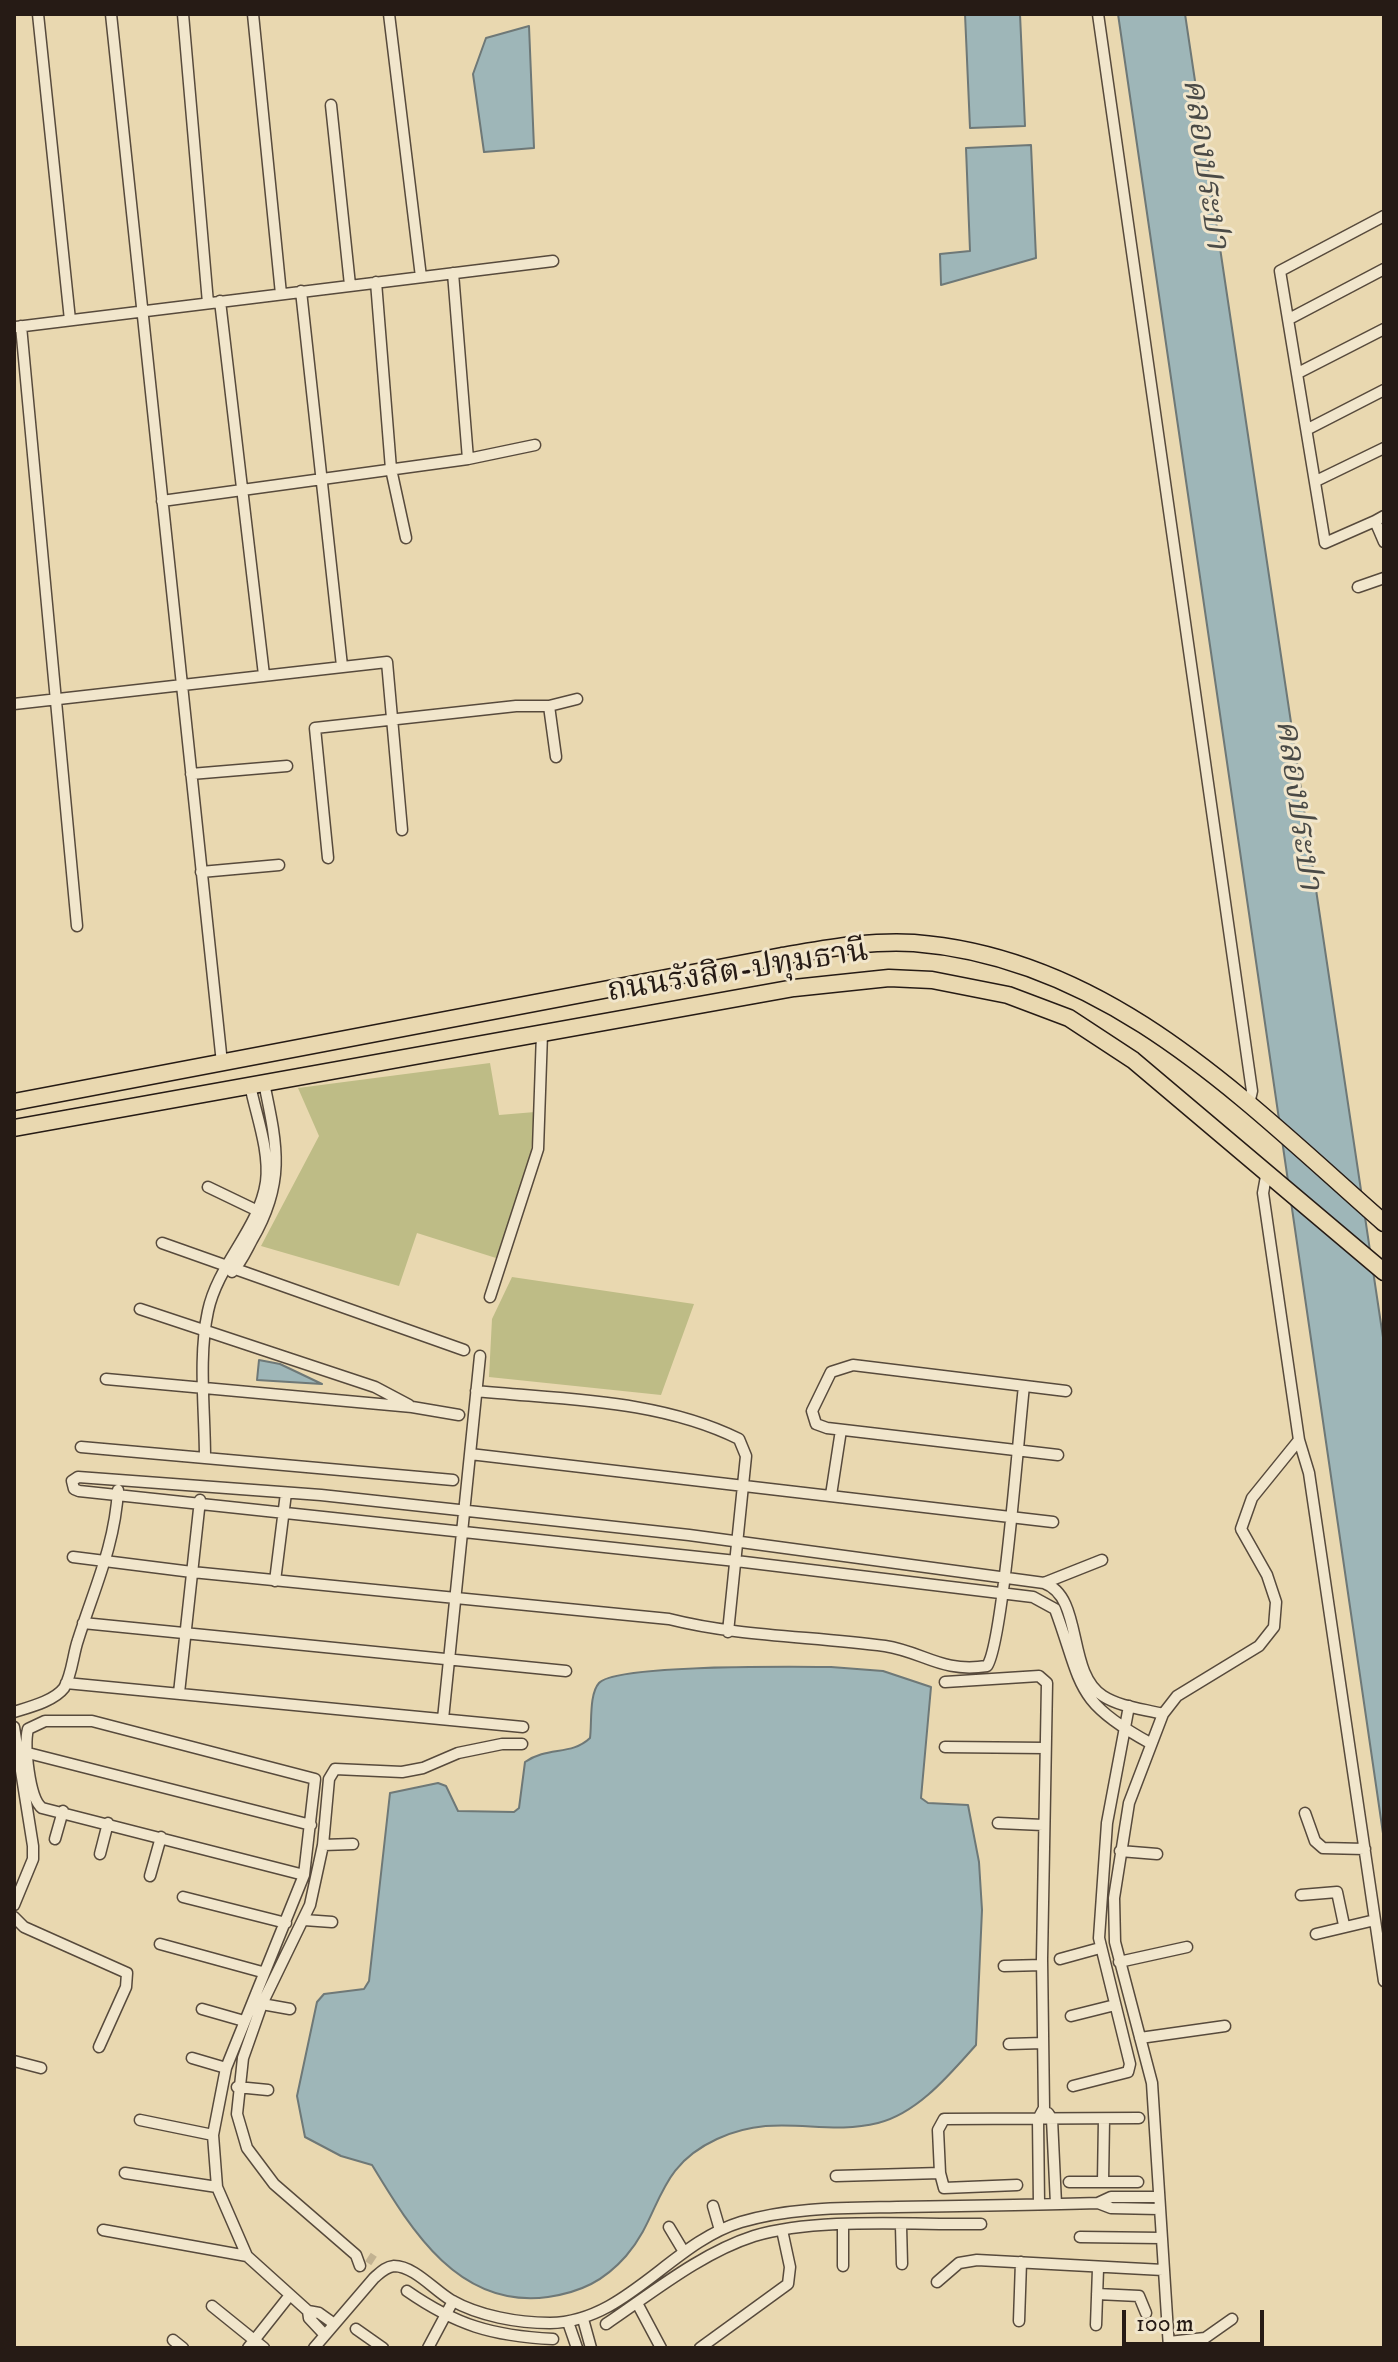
<!DOCTYPE html>
<html>
<head>
<meta charset="utf-8">
<style>
	body { margin:0 }
	#map { position:relative; width:1398px; height:2362px; overflow:hidden; background:#e9d8b0; font-family:"IM FELL DW Pica",serif }
	canvas { display:block }
	.frame { position:absolute; inset:0; border:16px solid #261b15; pointer-events:none }
	.scale { position:absolute; left:1122px; top:2310px; width:142px; height:36px; box-sizing:border-box; border:4px solid #261b15; border-top:0; padding-left:10px; font-size:24px; line-height:28px; white-space:nowrap; color:#261b15; -webkit-text-stroke:6px #f1e6cc; paint-order:stroke }
</style>
</head>
<body>
<div id="map">
<canvas width="1398" height="2362"></canvas>
<div class="frame"></div>
<div class="scale">100 m</div>
</div>
<script>
const c = document.querySelector('canvas').getContext('2d');
c.lineJoin = 'round';
function fillPath(path, color) { c.fillStyle = color; c.fill(path, 'evenodd'); }
function trace(path, color, width, dash) { c.strokeStyle = color; c.lineWidth = width; c.lineCap = dash ? 'butt' : 'round'; c.setLineDash(dash || []); c.stroke(path); }
function write(font, color, halo, rows, align = 'center') {
  c.font = font + ' "IM FELL DW Pica","Noto Serif Thai",serif'; c.lineWidth = 6; c.setLineDash([]); c.textBaseline = 'middle'; c.strokeStyle = halo; c.fillStyle = color; for (const [text, x, y, turn = 0] of rows) {
    c.save(); c.translate(x, y); c.rotate((+turn || 0) * Math.PI / 180); c.textAlign = isNaN(turn) ? turn : align; if (halo) c.strokeText(text, 0, 0); c.fillText(text, 0, 0); c.restore();
  }
}
fillPath(new Path2D(`
	M490 1063 499 1115 535 1112 530 1162 496 1258 417 1233 399 1286 261 1246 319 1136 298 1088Z
	M512 1277 694 1304 661 1395 489 1377 492 1319Z`), '#bebc86');
const water = new Path2D(`
	M965 14H1020L1025 126 970 128Z
	M1118 14H1185L1384 1344V1840Z
	M529 26 534 148 484 152 473 74 486 38Z
	M1031 145 1036 258 941 285 940 254 970 251 966 148Z
	M259 1360 280 1364 322 1384 257 1380Z
	M831 1667 883 1671 931 1687 921 1798 928 1803 968 1805 979 1862 982 1910 976 2045C950 2074 918 2113 878 2123 822 2137 777 2111 717 2139 654 2168 663 2213 626 2256 604 2281 581 2292 548 2297 459 2309 412 2231 372 2165L341 2156 305 2137 297 2096 317 2002 324 1994 364 1989 369 1981 390 1793 438 1783 446 1786 458 1811 514 1812 519 1808 525 1762C548 1746 571 1756 590 1738 592 1723 589 1694 599 1683 616 1664 796 1667 831 1667Z`);
fillPath(water, '#9eb6b8');
trace(water, '#6e7877', 2);
trace(new Path2D(`
	M368 2257 374 2261`), '#c2b291', 10, [10, 5]);
const street = new Path2D(`
	M38 14 70 320
	M111 14 222 1063
	M183 14 208 303
	M253 14 281 294
	M389 14 421 277
	M1098 14 1252 1091 1249 1104
	M331 105 350 285
	M453 273 468 459
	M376 282 391 469 406 538
	M301 291 342 666
	M220 301 264 675
	M1289 319 1384 269
	M21 326 77 926
	M16 327 553 261
	M1298 373 1384 329
	M1308 429 1384 390
	M1316 481 1384 448
	M162 501 468 459 535 445
	M1384 516 1375 521 1384 542
	M1375 521 1325 543 1280 271 1384 216
	M1358 587 1384 578
	M14 704 387 662 402 830
	M549 706 556 757
	M191 774 287 766
	M328 858 315 728 516 706H549L577 699
	M201 872 279 865
	M208 1187 260 1212
	M162 1243 464 1350
	M232 1272C241 1263 246 1251 252 1240 286 1182 277 1145 264 1083
	M490 1297 538 1149 542 1033
	M140 1309 375 1387 409 1405
	M106 1379 412 1407 459 1415
	M476 1391C565 1400 658 1399 739 1439L746 1456 728 1632
	M1299 1440 1309 1473 1384 1981
	M81 1447 453 1480
	M470 1454 1053 1522
	M1058 1455 827 1428 816 1424 812 1411 831 1372 853 1365 1066 1391
	M205 1458C205 1411 198 1357 208 1311 218 1264 259 1229 266 1182 270 1151 256 1115 250 1085
	M831 1495 841 1430
	M73 1557 192 1572 669 1619C740 1637 813 1636 885 1646 924 1652 941 1673 987 1666 1003 1644 1019 1429 1024 1386
	M275 1581 286 1493
	M1044 1583 1102 1560
	M83 1623 566 1671
	M945 1682 1039 1676 1047 1683 1042 1959 1044 2108 1038 2119 1039 2204
	M66 1683 523 1727
	M179 1693 200 1500
	M14 1712C30 1707 54 1701 64 1688 72 1675 73 1654 78 1640 94 1589 115 1545 118 1490
	M443 1719 480 1356
	M14 1727 33 1846V1859L14 1905
	M1150 1743C1073 1701 1083 1685 1055 1609L1033 1597 736 1561 79 1491 74 1489 72 1481 78 1477 321 1495 689 1535 1044 1583C1084 1597 1066 1673 1103 1696 1120 1707 1144 1709 1163 1714
	M945 1747 1045 1748
	M28 1753 311 1825
	M1305 1813 1315 1841 1323 1848 1365 1849
	M998 1823 1043 1825
	M55 1839 63 1811
	M323 1845 353 1844
	M1120 1851 1157 1854
	M100 1854 108 1823
	M304 1875 42 1808C29 1798 24 1745 28 1729L45 1721H92L315 1779 304 1875 226 2068 213 2135 217 2187 247 2256 308 2311 319 2313 333 2323
	M150 1876 161 1837
	M1301 1895 1337 1892 1344 1925
	M183 1897 286 1923
	M14 1917 24 1927 127 1973 126 1987 99 2047
	M304 1920 332 1922
	M1316 1934 1375 1920
	M160 1944 262 1972
	M1060 1959 1100 1948
	M1119 1962 1187 1947
	M1004 1966 1042 1965
	M262 2004 290 2009
	M202 2009 244 2021
	M1071 2016 1115 2005
	M1140 2038 1225 2026
	M1009 2044 1043 2043
	M192 2058 226 2068
	M14 2061 41 2068
	M1073 2086 1128 2072 1130 2064 1099 1938 1107 1823 1129 1706
	M237 2087 268 2090
	M1048 2113 1052 2119 1056 2204
	M140 2120 213 2135
	M125 2173 217 2187
	M940 2173 944 2188 1017 2185
	M836 2176 940 2173 938 2130 944 2119 1139 2118
	M1069 2182H1138
	M1103 2182 1104 2119
	M1098 2203 1111 2197H1159
	M713 2206 720 2230
	M901 2226 902 2264
	M669 2227 684 2252
	M103 2230 247 2256
	M1080 2237 1161 2238
	M360 2266 356 2255 274 2184 247 2148 237 2114 243 2058 262 2004 310 1905 323 1845 329 1779 335 1769 402 1772 423 1768 458 1753 502 1744H522
	M843 2266V2226
	M937 2282 959 2263 977 2260 1163 2270
	M407 2291C456 2325 492 2336 553 2339
	M1097 2294 1139 2296 1146 2313
	M637 2303 661 2348
	M212 2306 264 2348
	M308 2311 309 2318 324 2334
	M583 2319 591 2348
	M1019 2321 1021 2262
	M568 2322 577 2348
	M606 2324C652 2293 701 2253 754 2236 818 2217 913 2225 981 2224
	M1096 2325 1098 2269
	M356 2329 383 2348
	M173 2340 183 2348
	M1169 2342 1205 2338 1232 2319
	M248 2348 290 2295
	M314 2348 374 2278C380 2273 385 2267 394 2266 414 2266 434 2290 451 2300 479 2316 518 2323 550 2323 626 2322 671 2243 741 2222 791 2207 845 2208 897 2207 964 2206 1031 2205 1098 2203L1111 2208 1159 2209
	M428 2348 453 2301
	M700 2348 788 2284 790 2267 782 2230
	M1169 2348 1152 2083 1115 1942 1114 1898 1129 1803 1163 1714 1177 1696 1259 1646 1274 1627 1276 1602 1267 1575 1241 1529 1252 1498 1299 1440 1263 1193 1267 1171`);
const primary = new Path2D(`
	M14 1102 782 956C825 949 870 940 914 943 1109 958 1245 1101 1384 1223
	M14 1128 794 988 889 978 932 980 1008 995 1069 1018 1133 1060 1384 1272`);
trace(street, '#574a3c', 13);
trace(primary, '#261b15', 19);
trace(street, '#f1e6cc', 10);
trace(primary, '#e9d8b0', 16);
write('32px', '#261b15', '#f1e6cc', [
	["ถนนรังสิต-ปทุมธานี",738,973,-9]
]);
write('italic 34px', '#4a4a46', '#f1e6cc', [
	["คลองประปา",1203,164,82],
	["คลองประปา",1296,805,82]
]);
</script>
</body>
</html>
